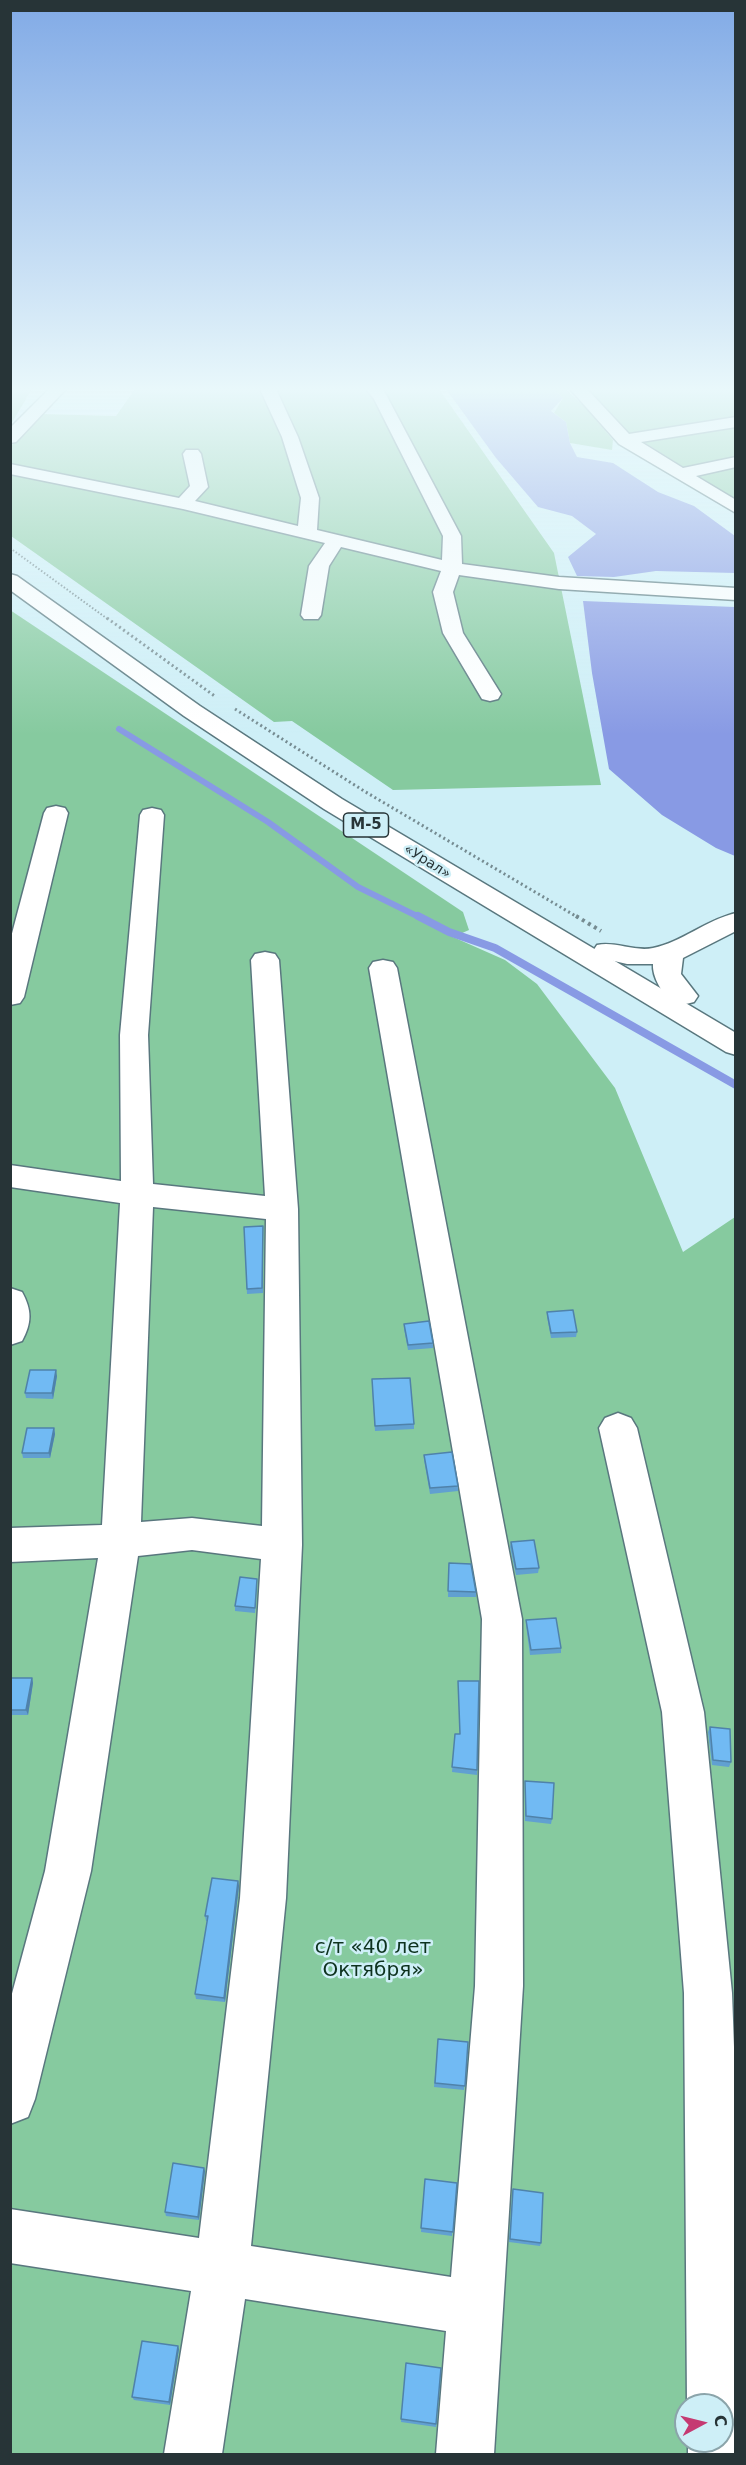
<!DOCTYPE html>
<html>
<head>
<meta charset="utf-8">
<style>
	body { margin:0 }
	#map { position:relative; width:746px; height:2465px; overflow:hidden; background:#ceeff7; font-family:"DejaVu Sans",sans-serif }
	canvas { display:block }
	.frame { position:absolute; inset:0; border:12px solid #273437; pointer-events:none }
	.north { position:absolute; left:674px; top:2393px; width:60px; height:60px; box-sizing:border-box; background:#ceeff7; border:2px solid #8ba4aa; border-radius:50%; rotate:83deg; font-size:16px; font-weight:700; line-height:24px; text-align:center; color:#273437 }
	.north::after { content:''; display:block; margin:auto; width:21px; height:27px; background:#c53a72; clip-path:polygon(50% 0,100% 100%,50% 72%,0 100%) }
</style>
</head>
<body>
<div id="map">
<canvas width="746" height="2465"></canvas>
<div class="frame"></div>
<div class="north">С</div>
</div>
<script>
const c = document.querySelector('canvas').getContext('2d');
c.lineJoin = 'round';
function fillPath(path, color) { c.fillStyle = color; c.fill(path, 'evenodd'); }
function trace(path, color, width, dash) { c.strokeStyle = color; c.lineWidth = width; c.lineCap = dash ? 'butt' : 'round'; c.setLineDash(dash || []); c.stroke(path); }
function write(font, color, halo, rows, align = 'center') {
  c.font = font + ' "DejaVu Sans",sans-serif'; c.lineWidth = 5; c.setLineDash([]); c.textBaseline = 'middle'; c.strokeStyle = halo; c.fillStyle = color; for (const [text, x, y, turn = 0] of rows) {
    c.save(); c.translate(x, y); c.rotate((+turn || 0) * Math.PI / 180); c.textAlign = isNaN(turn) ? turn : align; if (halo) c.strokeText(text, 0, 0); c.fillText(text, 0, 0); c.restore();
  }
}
fillPath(new Path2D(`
	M11 389H32L11 424 10 389Z
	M135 389H439L554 553 601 785 393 790 292 721 274 722 11 536V446L42 414 116 416Z
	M554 389H565L585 407 613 440 612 450 570 443 566 422 554 413 563 398Z
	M588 389H735V499L629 433Z
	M10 610 463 912 469 930 453 937 505 960 537 984 615 1088 683 1252 735 1217V2454H11ZM686 2405H722V2441H686Z`), '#86ca9f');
fillPath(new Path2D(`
	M446 389H554L563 398 551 411 566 422 570 443 577 457 613 463 658 492 694 506 735 536V573L656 571 614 577 577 576 568 557 596 534 572 516 538 507 496 458Z
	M583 601 735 607V856L716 848 662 815 609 769 592 673Z`), '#889ae4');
trace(new Path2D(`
	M119 729 268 822 358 887 421 918`), '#889ae4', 6);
trace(new Path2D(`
	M418 916 449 932 495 948 736 1085`), '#889ae4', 8);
const minor = new Path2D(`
	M49 389H66L16 442 10 443V428Z
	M260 389H276L298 437 319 498 317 530 442 560 443 536 374 399 366 389H383L461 536 462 564 559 577 736 588V600L559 589 459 575 453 592 463 633 501 694 498 699 490 701 482 699 443 633 433 592 441 571 341 547 329 566 321 615 318 619H304L301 615 309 566 325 543 183 509 10 474V464L179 498 190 486 183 454 186 450H198L201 454 208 487 195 501 298 526 301 498 282 437Z
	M570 389H587L629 434 736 417V427L641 442 683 468 736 457V467L696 476 736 500V513L619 444Z
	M56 806 65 808 68 813 24 997 20 1003 10 1005V941L44 813 47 808Z
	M152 808 161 810 164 815 148 1035 153 1184 265 1196 251 960 255 954 265 952 275 954 279 960 298 1209 302 1545 286 1898 251 2246 451 2277 475 1986 482 1619 369 968 373 962 383 960 393 962 397 968 522 1619 523 1986 494 2454H436L446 2331 245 2299 222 2454H164L191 2291 10 2263V2209L199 2238 240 1898 261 1559 192 1550 138 1556 91 1871 35 2099 28 2117 10 2124V2001L45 1871 98 1558 10 1562V1528L102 1525 120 1203 10 1187V1165L121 1181 120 1035 140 815 143 810ZM153 1207 266 1219 262 1526 192 1518 141 1522Z
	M736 913V931L683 958 681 974 698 996 694 1002C687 1004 681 1006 674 1002 663 996 652 977 653 964H627L597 957 593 951 597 945C616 941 634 952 653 948 682 942 706 920 736 913Z
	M10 1288 22 1292C32 1310 32 1323 22 1341L10 1345Z
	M618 1413 631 1418 637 1428 704 1712 732 1993 736 2101V2454H688V2441H722V2405H687L684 1993 662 1712 599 1428 605 1418Z`);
const highway = new Path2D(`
	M10 574 17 576 200 706 342 799 736 1033V1055L726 1052 324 809 184 716 10 590Z`);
trace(minor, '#59777e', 3);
trace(highway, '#59777e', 3);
trace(new Path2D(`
	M10 548 109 620`), '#758b91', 2, [1.5, 2]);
trace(new Path2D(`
	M107 618 216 697
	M235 709 364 791 579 918`), '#758b91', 3, [2, 3]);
trace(new Path2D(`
	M576 916 601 931`), '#758b91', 4, [3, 4]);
fillPath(minor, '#fff');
fillPath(highway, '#fff');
fillPath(new Path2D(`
	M263 1226V1293L247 1294 244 1227Z
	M547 1312 577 1332 576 1337 551 1338 547 1317Z
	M404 1324 433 1343V1348L408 1350 404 1329Z
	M57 1376 53 1399 26 1398 25 1393Z
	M372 1385 414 1424V1429L375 1431Z
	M54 1428 55 1434 50 1458H23L22 1453Z
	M424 1455 458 1486V1491L430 1494 424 1460Z
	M511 1542 539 1568 538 1573 516 1575 510 1547Z
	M449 1563 476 1592V1597H448Z
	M257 1579 255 1613 235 1611V1606Z
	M526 1620 561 1648V1653L530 1655 526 1625Z
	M10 1678H32L33 1683 28 1715H10Z
	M458 1681 477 1770V1775L452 1772 455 1734H460Z
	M710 1727 731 1762 729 1767 712 1765 708 1732Z
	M525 1781 552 1819 551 1824 525 1821Z
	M238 1881 239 1886 225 2002 196 1999 195 1994 207 1921H206L205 1916Z
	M438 2039 468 2042 464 2090 434 2087Z
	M205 2171 199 2220 166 2216 165 2212Z
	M425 2179 457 2183 452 2236 421 2232Z
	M513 2189 541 2243 540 2246 509 2242Z
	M179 2349 170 2405 134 2400 132 2397Z
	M406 2363 441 2368 436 2427 401 2422Z`), '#61a0d1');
fillPath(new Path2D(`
	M56 1370 57 1376 53 1399 52 1393Z
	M54 1428 55 1434 50 1458 49 1453Z
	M32 1678 33 1683 28 1715 26 1710Z
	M238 1881 239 1886 225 2002 224 1998Z
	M204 2168 205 2171 199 2220 198 2217Z
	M178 2346 179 2349 170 2405 169 2402Z`), '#4f82aa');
const building = new Path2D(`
	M263 1226 262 1288 247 1289 244 1227Z
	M573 1310 577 1332 551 1333 547 1312Z
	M429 1321 433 1343 408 1345 404 1324Z
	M30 1370H56L52 1393H25Z
	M410 1378 414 1424 375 1426 372 1379Z
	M27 1428H54L49 1453H22Z
	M452 1452 458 1486 430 1488 424 1455Z
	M534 1540 539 1568 516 1569 511 1542Z
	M449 1563 471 1564 476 1592 448 1591Z
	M240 1577 257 1579 255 1608 235 1606Z
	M556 1618 561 1648 531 1650 526 1620Z
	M10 1678H32L26 1710H10Z
	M458 1681H479L477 1770 452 1767 455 1734H460Z
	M710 1727 730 1729 731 1762 713 1760Z
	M525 1781 554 1783 552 1819 526 1816Z
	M212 1878 238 1881 224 1998 195 1994 208 1916H205Z
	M438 2039 468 2042 465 2086 435 2083Z
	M173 2163 204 2168 198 2217 165 2212Z
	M425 2179 457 2183 453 2232 421 2228Z
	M513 2189 543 2193 541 2243 510 2239Z
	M142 2341 178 2346 169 2402 132 2397Z
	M406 2363 441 2368 436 2424 401 2419Z`);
fillPath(building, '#71baf3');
trace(building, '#4f82aa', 1.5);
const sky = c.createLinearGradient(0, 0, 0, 735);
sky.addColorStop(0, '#81aae6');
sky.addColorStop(0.53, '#e9f8fb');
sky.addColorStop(1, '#e9f8fb00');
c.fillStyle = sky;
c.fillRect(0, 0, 746, 735);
write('14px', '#273437', '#ceeff7', [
	["«Урал»",427,862,32]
]);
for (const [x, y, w] of [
	[366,825,45]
]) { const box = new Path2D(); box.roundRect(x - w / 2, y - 12, w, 24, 4.5); c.fillStyle = '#ceeff7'; c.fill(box); trace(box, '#273437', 1.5); }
write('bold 15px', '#273437', null, [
	["М-5",366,825]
]);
write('20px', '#0d321e', '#ceeff7', [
	["с/т «40 лет",373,1948],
	["Октября»",373,1971]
]);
</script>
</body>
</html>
